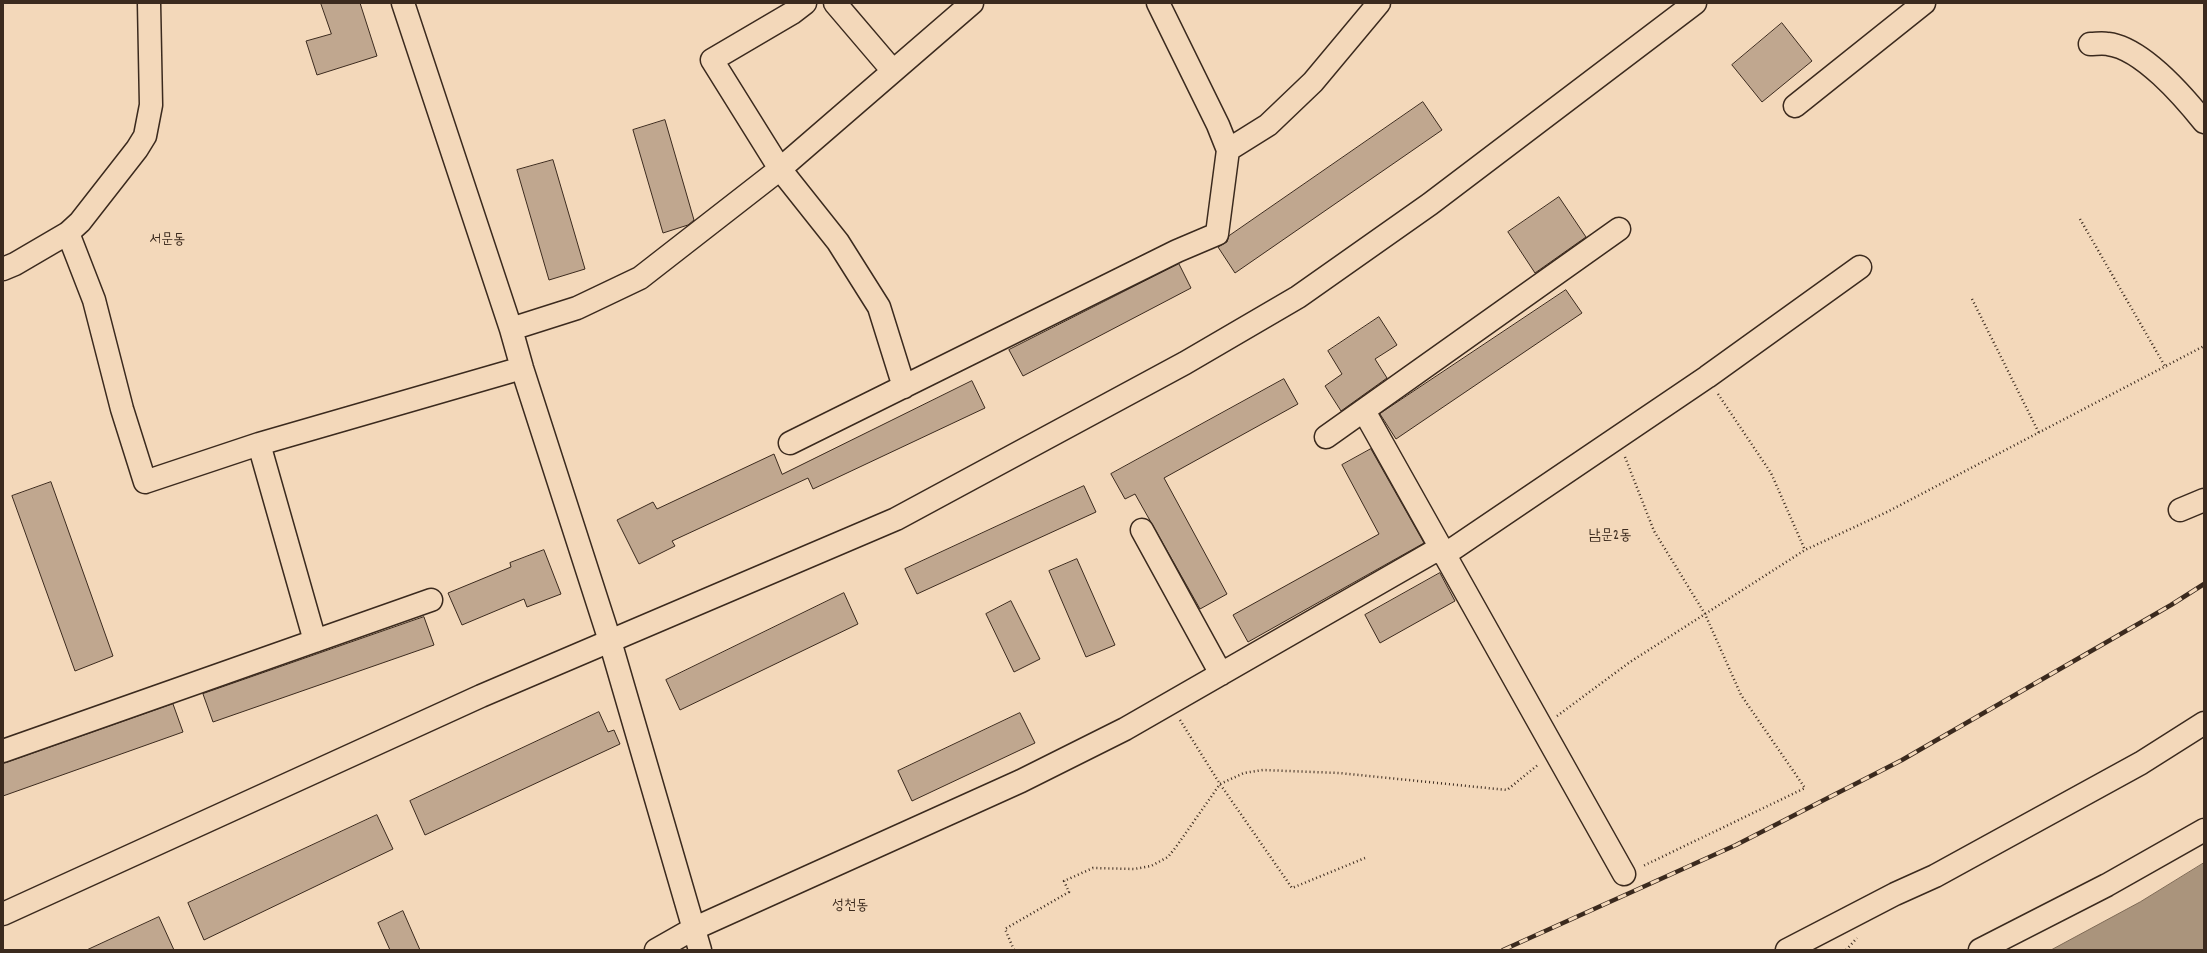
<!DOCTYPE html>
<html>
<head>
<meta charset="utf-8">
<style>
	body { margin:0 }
	#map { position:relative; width:2207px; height:953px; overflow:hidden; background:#f3d8ba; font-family:Dekko,sans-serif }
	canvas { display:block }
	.frame { position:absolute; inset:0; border:4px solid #3b2a1e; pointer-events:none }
</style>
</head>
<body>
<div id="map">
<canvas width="2207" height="953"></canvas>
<div class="frame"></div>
</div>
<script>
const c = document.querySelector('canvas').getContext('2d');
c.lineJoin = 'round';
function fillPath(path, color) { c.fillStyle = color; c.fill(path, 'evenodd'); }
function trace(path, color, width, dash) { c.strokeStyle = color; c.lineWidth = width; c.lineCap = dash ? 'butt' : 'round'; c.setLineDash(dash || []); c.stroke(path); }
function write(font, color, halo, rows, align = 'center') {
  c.font = font + ' Dekko,"Poor Story",sans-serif'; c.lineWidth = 3.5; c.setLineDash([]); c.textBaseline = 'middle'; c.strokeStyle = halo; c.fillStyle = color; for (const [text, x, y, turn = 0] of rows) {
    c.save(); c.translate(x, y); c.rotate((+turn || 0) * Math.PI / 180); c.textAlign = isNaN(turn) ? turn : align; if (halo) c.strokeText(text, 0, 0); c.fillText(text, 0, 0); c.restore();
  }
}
const water = new Path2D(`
	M2204 863V950H2051L2140 902Z`);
fillPath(water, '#aa947c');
trace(water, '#7e6a56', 1);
const building = new Path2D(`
	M321 3H360L377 56 317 75 306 41 331 34Z
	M1782 23 1812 61 1762 102 1732 65Z
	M1423 102 1442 130 1235 273 1218 247 1227 242 1229 236Z
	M665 120 694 220 688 225 663 233 633 130Z
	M553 160 585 269 549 280 517 170Z
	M1559 197 1586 237 1535 273 1508 232Z
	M1179 264 1191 288 1023 376 1009 350Z
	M1566 290 1582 313 1396 439 1380 414Z
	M1379 317 1397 345 1375 359 1387 378 1341 411 1325 386 1342 374 1328 351Z
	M1284 379 1298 404 1164 478 1227 594 1200 609 1135 494 1125 499 1111 474Z
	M972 381 985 408 813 489 808 478 672 541 675 546 639 564 617 520 653 502 657 509 774 454 782 474Z
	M1371 449 1424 543 1248 642 1233 615 1379 534 1342 465Z
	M51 482 113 656 75 671 12 496Z
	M1084 486 1096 512 917 594 905 569Z
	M544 550 561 594 527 607 524 599 462 625 448 593 511 567 510 563Z
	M1077 559 1115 645 1086 657 1049 571Z
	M1440 573 1455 601 1380 643 1365 615Z
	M844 593 858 624 680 710 666 680Z
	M1011 601 1040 659 1014 672 986 614Z
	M424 617 434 645 213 722 203 694Z
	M173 704 183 732 3 796V764Z
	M599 712 608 732 614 730 620 744 425 835 410 801Z
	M1020 713 1035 743 912 801 898 771Z
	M377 815 393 849 204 940 188 903Z
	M403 911 420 950H390L378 923Z
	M159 917 174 950H87Z`);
fillPath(building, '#c0a78f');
trace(building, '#3b2a1e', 1);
const minor = new Path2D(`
	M403 3 511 329 522 368 610 641 700 950
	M805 3 792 13 712 60 780 169 838 242 879 307 904 387
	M835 3 893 71
	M2090 44C2096 44 2102 43 2108 44 2142 48 2184 97 2204 122
	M1795 106 1924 3
	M1228 150 1268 125 1313 82 1379 3
	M68 233 94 300 122 409 145 482 259 444 522 368
	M3 269 15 264 68 233 80 222 137 149 145 136 151 105 149 3
	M511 329 577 308 640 278 780 169 972 3
	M1364 411 1624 874
	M1326 437 1619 229
	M790 443 1177 251 1217 234 1228 150 1218 125 1158 3
	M259 444 315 641
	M2180 510 2204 500
	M1142 530 1221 674
	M1444 555 1707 377 1860 267
	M3 751 431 600
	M656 950 693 929 1021 781 1125 729 1440 548
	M1787 950 1895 894 1935 876 2141 763 2204 723
	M1980 950 2107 885 2204 830`);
const major = new Path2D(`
	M3 914 481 696 896 519 1185 363 1298 297 1430 204 1695 3`);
trace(minor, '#3b2a1e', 25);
trace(major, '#3b2a1e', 25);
trace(new Path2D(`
	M2080 219 2166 368
	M1972 299 2039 433
	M1718 394 1771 473 1805 550
	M1625 457 1654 531 1705 614 1741 695 1805 788 1643 866
	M1557 716 1630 662 1805 550 1887 512 2204 346
	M1180 720 1220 784 1292 888 1365 858
	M1014 950 1005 929 1069 892 1064 881 1093 868 1134 869 1151 866 1168 857 1176 847 1220 784 1244 773 1263 770 1339 773 1507 790 1539 764
	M1846 950 1857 938`), '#3b2a1e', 2.5, [1, 3]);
trace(minor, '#f3d8ba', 22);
trace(major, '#f3d8ba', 22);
const rail = new Path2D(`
	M1503 950 1736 845 1902 760 2171 605 2204 584`);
trace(rail, '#3b2a1e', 4.5);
trace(rail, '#f3d8ba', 3, [9]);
write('15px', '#3b2a1e', '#f3d8ba', [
	["서문동",167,241],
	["남문2동",1610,537],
	["성천동",850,907]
]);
</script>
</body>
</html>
